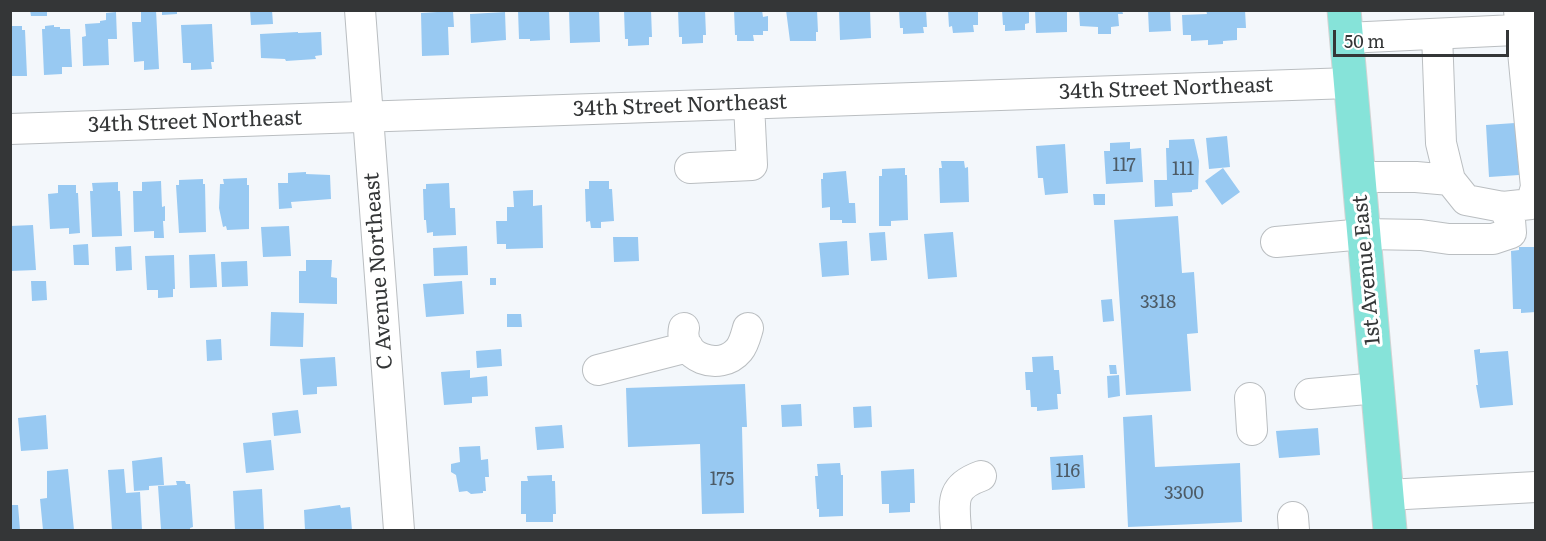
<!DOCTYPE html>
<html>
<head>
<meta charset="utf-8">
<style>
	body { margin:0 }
	#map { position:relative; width:1546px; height:541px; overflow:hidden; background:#f3f7fb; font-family:Literata,serif }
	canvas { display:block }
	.frame { position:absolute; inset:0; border:12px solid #343637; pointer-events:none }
	.scale { position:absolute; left:1333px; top:30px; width:176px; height:27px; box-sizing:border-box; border:3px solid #343637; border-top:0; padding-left:8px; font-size:18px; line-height:21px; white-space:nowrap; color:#343637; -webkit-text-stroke:4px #fff; paint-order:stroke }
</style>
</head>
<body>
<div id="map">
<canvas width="1546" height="541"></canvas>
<div class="frame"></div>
<div class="scale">50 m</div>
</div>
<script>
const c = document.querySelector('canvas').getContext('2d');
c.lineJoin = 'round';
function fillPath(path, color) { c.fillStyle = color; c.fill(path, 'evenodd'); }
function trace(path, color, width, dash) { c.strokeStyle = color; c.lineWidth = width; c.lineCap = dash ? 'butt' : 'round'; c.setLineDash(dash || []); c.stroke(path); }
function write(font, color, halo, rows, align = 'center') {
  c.font = font + ' Literata,serif'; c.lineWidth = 6; c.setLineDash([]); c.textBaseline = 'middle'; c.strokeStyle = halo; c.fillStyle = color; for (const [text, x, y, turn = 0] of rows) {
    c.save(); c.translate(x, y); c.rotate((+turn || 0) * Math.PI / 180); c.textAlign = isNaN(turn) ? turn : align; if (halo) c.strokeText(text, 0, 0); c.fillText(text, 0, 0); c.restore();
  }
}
fillPath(new Path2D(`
	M30 10H47V16H31Z
	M141 10H156L159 69 144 70V61L134 62 132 22H141Z
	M162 10H177V14L162 15Z
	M250 10H272L273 24 251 25Z
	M518 10H549L550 40 530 41V39H519Z
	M569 10H599L600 42 570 43Z
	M624 10H651L652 37H649V45L628 46V39H625Z
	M678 10H705L706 35H703V43L682 44V37H679Z
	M734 10H762L763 17 768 16V31H763V35H753L754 41H737V35H735Z
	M786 10H817L818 32H816V41H790Z
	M839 10H870L871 38 840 40Z
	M899 10H926L927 27H923L924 33 903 34V28H900Z
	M948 10H978V25H973L974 32 953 33 952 26 949 27Z
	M1002 10H1029V23L1025 24V30L1005 31V25H1003Z
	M1035 10H1067V32L1036 33Z
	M1079 10H1122L1123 14H1118L1119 26 1111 27V34H1098V27L1080 26Z
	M1148 10H1170L1171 31 1149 32Z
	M1206 10H1245L1246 28H1237V40L1223 41V44L1208 45V40L1191 41V35H1183L1182 15 1207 14Z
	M453 11 454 27H448L449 55 422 56 421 13Z
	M116 12 117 39H108L109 65 83 66 82 37 86 36 85 24 100 23V21L106 20V13Z
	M505 12 506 40 471 43 470 14Z
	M212 24 214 62H211L212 69 191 70V63H183L181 25Z
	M54 25V27H60V29H70L72 67H62V74L44 75 42 29H45V26Z
	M12 26H22V30H25L27 76H10V30H12Z
	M298 32V33L321 32 322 55 315 56 316 59 286 61 285 59 261 58 260 34Z
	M1515 123 1519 175 1489 177 1486 125Z
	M1227 136 1230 167 1209 169 1206 138Z
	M1194 139 1199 161 1198 189 1192 190V192L1172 193 1173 206 1155 207 1154 180H1167L1166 148H1169V140Z
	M1130 142V149L1141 148 1143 182 1106 184 1104 151H1110V143Z
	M1065 144 1068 193 1045 195 1043 178H1038L1036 146Z
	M941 161H964L965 168 968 167 969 202 940 203 939 168H942Z
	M905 168V175H907L908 220 891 221V226H879V176H882V169Z
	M1223 168 1240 192 1222 205 1205 181Z
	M846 171 849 203H855L856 223H842V220H830V207L822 208 821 179H823V173Z
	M306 172V174L330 175 331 199 291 202 292 208 279 209 278 183H288V173Z
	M247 178V185H249V229L227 230 226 226 223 227 219 208 220 184H224L223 179Z
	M203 179V184H205L206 232 179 233 176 185H179V180Z
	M161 181 162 207 165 206V221H163L164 238H154V231L134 232 133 191H142V182Z
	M589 181H609V189H612L614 221 601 222V228H591L590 221 586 222 585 189H589Z
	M118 182V191H120L122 236 92 237 90 191H93L92 183Z
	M449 183 450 208H455L456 235 433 236V232L427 233 426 220H424L423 189H426V184Z
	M58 185H76V193H78L80 233 69 234V228L50 229 48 194 58 193Z
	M533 190V206L542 205 543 248 506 249V244H497L496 221H507V207H514L513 191Z
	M1093 194H1105V205H1094Z
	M1178 216 1182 273 1194 272 1198 333 1187 334 1191 391 1126 395 1114 220Z
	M33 225 36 270 10 271V226Z
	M289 226 291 256 263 257 261 227Z
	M885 232 887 260 871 261 869 233Z
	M953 232 957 277 928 279 924 234Z
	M613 237H638L639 261 614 262Z
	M847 241 849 275 822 277 819 243Z
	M88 244 89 265H74L73 245Z
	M131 246 132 270 116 271 115 247Z
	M467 246 468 275 434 276 433 248Z
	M1519 247H1536V312L1521 313V309H1513L1511 251 1519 250Z
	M215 254 217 287 190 288 189 255Z
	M174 255 175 289H173V297L158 298V290H147L145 256Z
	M306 260H332L331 277 337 278V304L299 303V271H306Z
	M247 261 248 286 222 287 221 262Z
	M490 278H496V285H490Z
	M31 281H46L47 300 32 301Z
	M462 281 464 314 426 317 423 284Z
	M1112 299 1114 321 1103 322 1101 300Z
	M271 312 304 313 303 347 270 346Z
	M507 314H521L522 327H507Z
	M221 339 222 360 207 361 206 340Z
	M501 349 502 366 477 368 476 351Z
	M1480 349V353L1508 351 1513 405 1480 408 1476 385H1478L1474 350Z
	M1053 356 1054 370H1059L1061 394H1057L1058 409 1037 411V407H1031L1030 390H1026L1025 372H1033L1032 357Z
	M335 357 337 386 317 387V394L303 395 300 359Z
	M1109 365H1116L1117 374H1110Z
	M470 370V378L487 376 488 396 472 397V403L444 405 441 372Z
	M1119 375 1120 396 1108 398 1107 376Z
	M745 384 747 427H742L744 513 702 514 700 444 628 447 626 388Z
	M801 404 802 426 782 427 781 405Z
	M871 406 872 427 854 428 853 407Z
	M298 410 301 433 274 436 272 413Z
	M46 415 48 449 21 451 18 418Z
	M1152 415 1155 467 1240 463 1242 522 1128 527 1123 417Z
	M562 425 564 448 537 450 535 427Z
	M1318 428 1320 455 1279 458 1276 431Z
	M271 440 274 470 246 473 243 443Z
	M480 446 481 460 488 459 489 477H485L486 491H483V493L471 494 467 491 459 492 456 475 451 472V464L460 462 459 447Z
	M1083 455 1085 488 1052 490 1050 457Z
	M162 457 164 485 149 486V490L134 491 132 461Z
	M840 463 841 475H843V516L819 517V509H817L815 476H818L817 464Z
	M68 469 74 530H43L40 499 47 498V471Z
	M124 469 126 493 140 492 142 530H112L108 470Z
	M914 469 915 503H910V512L889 513V504H882L881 471Z
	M552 475V481H555L556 514H553V522H526V514H521V481H528L527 476Z
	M176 481H185L186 484H190L193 527 190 528V530H164L161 529 158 486 177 485Z
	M262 489 264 530H235L233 491Z
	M10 505H18L20 530H10Z
	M340 505 341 508 350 507 352 530H305L304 510Z`), '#98c9f2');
const minor = new Path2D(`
	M360 10 399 530
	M1437 34 1441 143 1450 180 1466 200 1503 207 1531 204 1536 187 1519 10
	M1346 38 1536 29
	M10 129 1350 83
	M690 168 752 165 749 104
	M1359 177H1416L1450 180
	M1276 242 1364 234 1421 235 1449 239H1493L1511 233 1510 220 1503 207
	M684 328C678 357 720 373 739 350 744 344 746 335 748 328
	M598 370 688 347
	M1310 394 1378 388
	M1250 398 1252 430
	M1387 495 1536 487
	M1293 517 1294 530
	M956 530C954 502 950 487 981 476`);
const major = new Path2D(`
	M1344 10 1390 530`);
trace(minor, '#babec1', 32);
trace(major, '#d2d3d3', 35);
trace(minor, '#fff', 30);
trace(major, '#86e3d9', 33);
write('18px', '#4d5b66', null, [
	["117",1124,166],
	["111",1183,170],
	["3318",1158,303],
	["116",1068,472],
	["175",722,480],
	["3300",1184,494]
]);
write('21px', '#343637', '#fff', [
	["34th Street Northeast",1166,89,-2],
	["34th Street Northeast",680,106,-2],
	["34th Street Northeast",195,122,-2],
	["1st Avenue East",1367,270,-95],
	["C Avenue Northeast",379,271,-94]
]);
</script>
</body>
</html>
